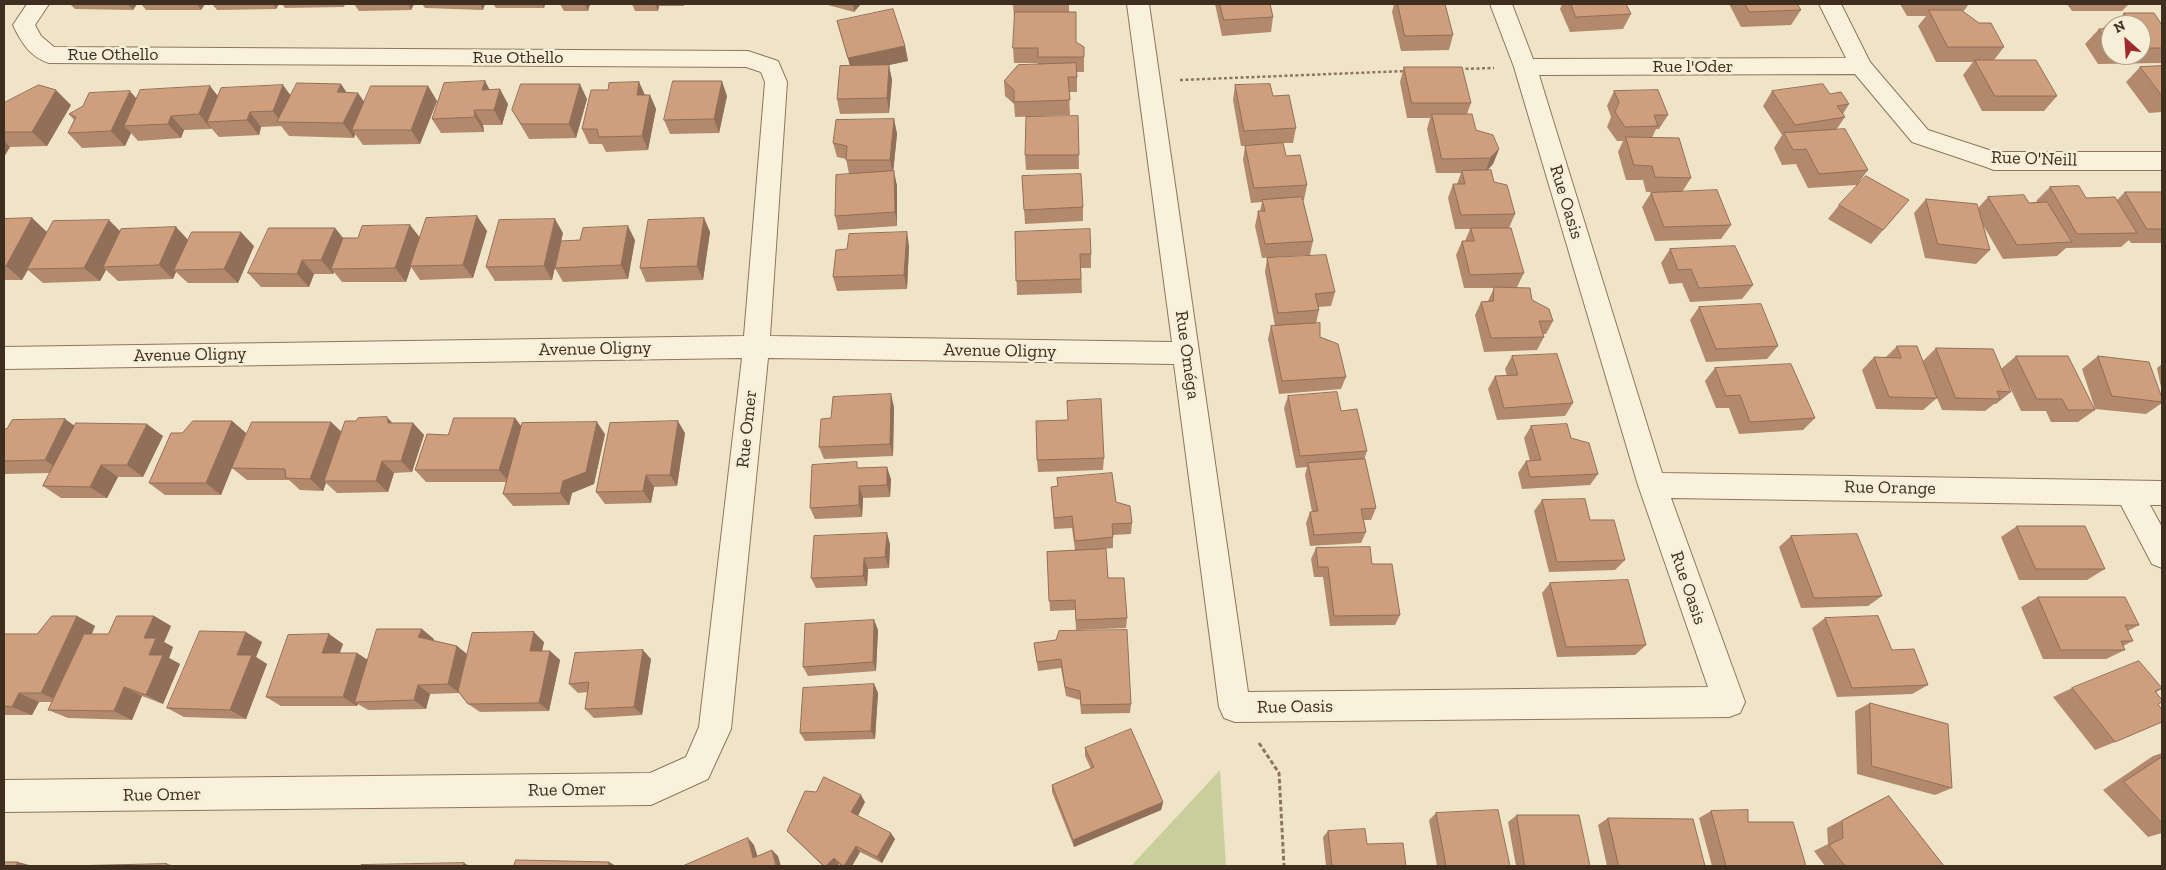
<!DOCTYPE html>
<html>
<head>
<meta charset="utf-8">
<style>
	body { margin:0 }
	#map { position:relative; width:2166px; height:870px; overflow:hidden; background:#f0e4c8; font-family:"Zilla Slab",serif }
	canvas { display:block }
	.frame { position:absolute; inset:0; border:5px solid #3d2e20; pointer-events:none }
	.north { position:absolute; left:2101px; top:15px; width:50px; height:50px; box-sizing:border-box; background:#f7eed8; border:1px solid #ada18e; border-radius:50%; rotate:334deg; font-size:14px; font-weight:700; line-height:20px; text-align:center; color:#3d2e20 }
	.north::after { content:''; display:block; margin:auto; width:18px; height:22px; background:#9e2a2b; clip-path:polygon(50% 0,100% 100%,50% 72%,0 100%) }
</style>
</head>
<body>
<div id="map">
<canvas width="2166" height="870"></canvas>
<div class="frame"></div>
<div class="north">N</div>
</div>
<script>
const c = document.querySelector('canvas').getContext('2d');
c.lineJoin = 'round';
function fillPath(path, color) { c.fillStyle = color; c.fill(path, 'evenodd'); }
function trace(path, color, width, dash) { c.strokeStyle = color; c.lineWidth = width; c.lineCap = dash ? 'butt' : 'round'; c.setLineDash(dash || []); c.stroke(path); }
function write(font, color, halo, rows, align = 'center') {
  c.font = font + ' "Zilla Slab",serif'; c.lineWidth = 5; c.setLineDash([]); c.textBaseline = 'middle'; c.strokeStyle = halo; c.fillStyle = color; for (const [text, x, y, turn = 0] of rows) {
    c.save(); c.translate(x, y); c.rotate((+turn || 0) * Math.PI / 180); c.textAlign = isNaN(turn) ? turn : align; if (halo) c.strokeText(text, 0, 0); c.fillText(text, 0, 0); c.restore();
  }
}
fillPath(new Path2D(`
	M1220 770 1226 866H1131Z`), '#c9cf9b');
const street = new Path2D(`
	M27 4H49L35 25 41 36 54 47 748 51 778 61 787 82 770 336 1172 342 1127 4H1149L1248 692 1708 687 1638 485 1514 67 1490 4H1512L1533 59 1846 58 1819 4H1841L1870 62 1928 130 1995 152H2162V170H1994L1986 167 1912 142 1855 74 1539 75 1662 473 2162 481V505H2150L2162 527V568L2152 564 2121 505 1671 498 1745 702 1740 713 1729 717 1235 722 1224 718 1219 707 1174 364 768 358 731 729 708 779 651 805 4 812V780L650 773 686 757 699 727 742 358 4 369V347L744 336 765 82 761 72 746 67 49 63C30 57 21 42 13 25Z`);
trace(street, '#8d765c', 2);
trace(new Path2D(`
	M1460 69 1494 68
	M1180 80 1406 71`), '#8d765c', 2.5, [3, 2.5]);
trace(new Path2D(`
	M1259 743 1279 773 1284 866`), '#8d765c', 3, [4.5, 2.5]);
fillPath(street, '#faf1dc');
fillPath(new Path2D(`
	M70 4H137L133 10 75 9Z
	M141 4H205L201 10H146Z
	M212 4H279L276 9 217 10Z
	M282 4H345L344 7 285 8Z
	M354 4H414L411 10 359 11Z
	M422 4H485L483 10 425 8Z
	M493 4H545L544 8H496Z
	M560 4H590L588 11H564Z
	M632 4H684V6H659L658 11H635Z
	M705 4H743L705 5Z
	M824 4H861L854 12Z
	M1013 4H1069V12L1076 42 1084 47V72H1077V92H1069L1070 115 1015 117 1014 104 1005 96 1004 81 1038 64V63H1014L1013 48 1015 17H1014Z
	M1215 4H1270L1273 17 1271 32 1222 36Z
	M1394 4H1445L1453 35 1449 50 1401 51 1392 12Z
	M1562 4H1626L1631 14 1623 29 1570 32 1560 9Z
	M1729 4H1797L1801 10 1791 25 1741 27Z
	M1900 4H1969L1963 12 2004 47 1994 60 2057 96 2044 111H1982L1963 75 1973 62H1936L1918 26 1926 16H1907Z
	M2067 4H2129L2122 11H2072Z
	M2124 13 2162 25V63L2098 64 2085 44 2099 29H2102L2109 22H2116ZM2111 25H2141V55H2111Z
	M837 21 905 46 908 61 888 65 892 80 889 113 840 114 837 99 850 66 841 36Z
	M2162 66V112L2149 113 2126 82 2140 67Z
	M1404 67 1471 103 1467 114 1476 130 1499 149 1493 164 1487 170 1515 214 1509 228 1524 273 1517 287 1532 300 1553 321 1546 334H1543L1544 337 1537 350 1484 352 1475 315 1481 302 1488 301 1494 288H1464L1456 255 1462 241H1465L1470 229H1455L1448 198 1453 184H1457L1461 173H1436L1427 129 1430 118H1407L1400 82Z
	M485 81 489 89 508 104 502 125H483L484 132 441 133 432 119Z
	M639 82 644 95H650L656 109 648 150 606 152 602 144H589L582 129 608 90Z
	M1235 85 1273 96 1296 128 1293 143H1283L1286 156 1307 185 1304 200H1303L1313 241 1310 255 1262 258 1255 226 1258 211H1260L1262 202 1251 203 1243 160 1245 146 1257 145 1241 146 1233 100Z
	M428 86 437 101 420 144 363 145 355 134 354 138 289 136 281 126 261 127 259 135 219 137 211 128V129L184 130 181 138 138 141 131 133 125 146 82 148 68 133 74 120 69 114 137 98 291 96 347 92 364 102Z
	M1614 91 1668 115 1659 129H1656L1652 138 1691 178 1682 192 1731 225 1721 239 1655 241 1642 207 1651 193 1673 192H1646L1643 180H1626L1618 152 1623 141H1617L1607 127 1611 117 1607 106Z
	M1772 91 1830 94 1849 104 1843 114 1845 117 1836 130 1868 170 1857 185 1808 188 1796 164 1782 165 1774 148 1782 135 1763 106Z
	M727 96 719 133 670 134 664 120Z
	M587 99 576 138 529 139 512 110Z
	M4 103 71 105 47 146 10 147 5 155H4Z
	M1078 116 1079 169 1026 170 1025 155Z
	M894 119 897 134 893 171 897 186V226L838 230 835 216 849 174 846 159 837 157 833 143Z
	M1022 176 1083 207V221L1025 224Z
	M2050 187 2086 198 2117 200 2125 192H2162V243H2131L2129 240 2121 247 2066 248 2057 256 2003 259 1983 225 1990 250 1976 264 1925 258 1914 213 1926 199 1978 208 1988 197 2029 203 2037 202 2036 201Z
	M1909 200 1871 244 1828 219 1839 205Z
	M477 216 487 231 473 278 420 280 411 267 406 282H342L334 272 333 274H314L309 287H261L248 273 335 228 343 238H358L410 225 419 237Z
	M32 218 47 232 120 231 176 227 188 240 254 246 238 283H188L176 272 173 279 118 281 106 270 100 281 43 283 28 270 22 280H4V219Z
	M704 218 710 232 703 280 646 282 640 268Z
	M1015 232 1091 254V268H1081L1082 293 1017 295Z
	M563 233 561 241 635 240 628 279 563 282 555 268 559 250 552 280 495 281 486 267Z
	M909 246 907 289 837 291 833 277Z
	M1670 249 1753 285 1742 299 1690 302 1682 283 1669 284 1661 263Z
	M1267 258 1335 292 1331 306 1318 307 1319 310 1316 323 1320 337 1346 377 1341 389 1279 394 1268 339 1271 326H1275L1265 272Z
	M1699 307 1778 346 1767 359 1706 362 1690 320Z
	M1897 346 1923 361 1936 348 2001 369 2016 356 2095 410 2078 422H2051L2046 411H2021L2008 383 2011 392 1996 404H1994L1985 411 1942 410 1937 398 1923 410 1876 409 1862 370 1874 357 1885 358Z
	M1512 356 1573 403 1565 416 1497 420 1488 389 1495 376H1507L1505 369Z
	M2098 356 2162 398V403L2146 414 2095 409 2082 369Z
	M2162 364V392L2157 368Z
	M1715 368 1815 418 1803 430 1739 434 1729 408H1716L1705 381Z
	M1288 396 1341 411 1367 451 1364 460 1376 508 1371 520H1364L1366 532 1361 543 1310 546 1306 523 1310 512H1312L1305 475 1307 467 1296 468 1284 408Z
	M894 407 893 456 824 459 819 447 831 418Z
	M515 418 521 426 605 434 594 484 572 493 569 505 513 506 503 494 507 482H426L415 470 448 435Z
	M1068 420 1104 458 1103 470 1038 472 1037 460Z
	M232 421 246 433 221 495H165L149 483 182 433Z
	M331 422 341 432 392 423H413L424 435 412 472 394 473 388 492 337 493 326 483 323 491 300 490 289 480H247L232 468Z
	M74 426 163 436 143 477H118L107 498H61L43 486 50 473 4 474V429Z
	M1531 426 1598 474 1590 485 1522 489 1518 473 1526 461H1530L1524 438Z
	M685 433 677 486 654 487 651 503 605 504 596 492Z
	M859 468 891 479 890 497 863 498 862 517 815 519 810 508Z
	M1057 478 1116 502 1132 523 1131 534 1113 535V548L1102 549 1108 578 1127 618 1126 628 1076 630 1075 610 1050 611 1047 552 1075 550 1072 528 1054 529 1051 487 1058 486Z
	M1542 500 1590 520 1625 560 1615 570 1549 572 1534 511Z
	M2017 526 2105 569 2087 580H2019L2001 537Z
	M1791 536 1882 596 1868 606 1801 608 1779 547Z
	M890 544 889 568 868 569 867 586 816 588 811 578Z
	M1316 548 1372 564 1400 615 1395 625 1330 626 1323 577H1314L1311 559Z
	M1550 583 1646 645 1635 655 1557 657 1542 593Z
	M2038 597 2139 625 2128 631 2133 641 2123 646 2125 650 2106 659H2043L2021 607Z
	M77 616 95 626 92 634H108L154 616 171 626 164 642 173 647 169 658 180 664 163 704 142 696 132 720 68 718 48 710 52 702H39L32 715H4V634H37Z
	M1825 618 1892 650 1928 685 1912 694 1837 697 1812 628Z
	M874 620 878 630 876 671 808 676 803 667Z
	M329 634 343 644 340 653H357L367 660 434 639 433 641 457 646 467 654 544 642 542 651H550L560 660 549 711 480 712 468 704 459 693 430 694 426 709 368 710 358 704 357 706H281L266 697Z
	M262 642 256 657 267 664 246 719 184 717 167 708Z
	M1034 643 1131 704 1130 713 1081 714 1080 700 1066 696 1061 668 1038 671Z
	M651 659 642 715 594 718 585 709 588 692 578 693 569 684Z
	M874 684 878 693 875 739 805 741 800 733Z
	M2072 688 2162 689 2156 692 2158 704 2115 742 2095 750 2053 697Z
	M1870 703 1952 788 1935 795 1857 774 1855 711Z
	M1085 748 1163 802 1161 810 1074 847 1052 792V785L1091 769 1085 756Z
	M2162 753V833L2148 837 2103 790 2153 756Z
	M1889 796 1944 866H1825L1814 851 1828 844 1827 828 1874 803Z
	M865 802 858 816 895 839 882 863 860 852 852 866H841L839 864 837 866H823L793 837 787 831Z
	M1711 811 1748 822 1806 866H1712L1699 818Z
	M1436 813 1510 866H1437L1429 820Z
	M1517 815 1590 866H1516L1508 822Z
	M1608 818 1705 866H1607L1598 825Z
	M1328 831 1367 844 1406 866H1326L1323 837Z`), '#b2896c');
fillPath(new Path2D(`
	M128 4H137L133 10Z
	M197 4H205L201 10Z
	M273 4H279L276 9Z
	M408 4H414L411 10Z
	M480 4H485L483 10Z
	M542 4H545L544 8Z
	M585 4H590L588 11Z
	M655 4H658L659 6 658 11Z
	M853 4H861L854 12Z
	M905 46 908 61 852 73 848 58Z
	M889 65 892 80 889 113 887 98Z
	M485 81 493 96 482 90Z
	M722 81 727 96 719 133 714 119Z
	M639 82 646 97 637 95Z
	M341 84 351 99 337 92Z
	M580 84 587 99 576 138 569 124Z
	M283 85 294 100 281 122 273 111Z
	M210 86 222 101 207 122 211 128V129L199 114Z
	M428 86 437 101 420 144 411 130Z
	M500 89 508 104 502 125 494 110Z
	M56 90 71 105 47 146 32 132Z
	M130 91 143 106 124 126 131 133 125 146 111 131Z
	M358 93 368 107 352 130 355 134 354 138 343 123Z
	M650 95 656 109 648 150 642 136Z
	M474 110 483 125 484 132 475 117Z
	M250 112 261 127 259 135 247 120Z
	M171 116 184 130 181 138 168 124Z
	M894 119 897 134 893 174 890 160Z
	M4 141 10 147 5 155 4 153Z
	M1499 149 1493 164 1485 173 1490 158Z
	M894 171 897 186V226L895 212Z
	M477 216 487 231 473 278 463 265Z
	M32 218 48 233 22 280 6 266Z
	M704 218 710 232 703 280 697 266Z
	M555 219 563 233 552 280 544 266Z
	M109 220 123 234 103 267 106 270 100 281 84 268Z
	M410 225 421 239 410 266 411 267 406 282 395 268Z
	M628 226 635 240 628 279 621 265Z
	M176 227 189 241 174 270 176 272 173 279 159 265Z
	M335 228 346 242 331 269 334 272 333 274 321 260Z
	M241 232 254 246 238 283 224 269Z
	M907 232 909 246 907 289 904 275Z
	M302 260 314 274 309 287 297 274Z
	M891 394 894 407 893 456 890 444Z
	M387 417 398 429 388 423Z
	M515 418 524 430 509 482 499 470Z
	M65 419 82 431 62 472 45 460Z
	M232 421 246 433 221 495 206 483Z
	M678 421 685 433 677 486 670 475Z
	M331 422 344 434 324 481 326 483 323 491 310 479Z
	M597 422 605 434 594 484 572 493 569 505 560 493 563 481Z
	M413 423 424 435 412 472 401 461Z
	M147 424 163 436 143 477 127 465Z
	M382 461 394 473 388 492 376 481Z
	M101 465 118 477 107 498 90 487Z
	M887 467 891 479 890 497 887 485Z
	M646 475 654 487 651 503 643 491Z
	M859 486 863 498 862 517 859 505Z
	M887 533 890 544 889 568 885 557Z
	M864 558 868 569 867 586 863 576Z
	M77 616 95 626 61 702 41 693Z
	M154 616 171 626 164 642 173 647 169 658 180 664 163 704 146 695 144 638Z
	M874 620 878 630 876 671 873 662Z
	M422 629 434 639 430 646 418 637Z
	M246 632 262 642 256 657 267 664 246 719 230 710 237 655Z
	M534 632 544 642 540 660 530 651Z
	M329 634 343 644 336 662 322 653Z
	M457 646 469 656 459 693 448 684Z
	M643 650 651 659 642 715 634 707Z
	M550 651 560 660 549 711 539 703Z
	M357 653 371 662 355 702 358 704 357 706 343 697Z
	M874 684 878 693 875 739 871 731Z
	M418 685 430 694 426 709 414 700Z
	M124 687 142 696 132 720 114 711Z
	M19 693 39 702 32 715 12 707Z
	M861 795 865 802 856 819 851 812Z
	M1163 802 1161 810 1074 847 1073 840Z
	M891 833 895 839 882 863 877 857Z
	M748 838 754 845 760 864 753 858Z
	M856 846 860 852 852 866H844Z
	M772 850 778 856 781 866H776Z
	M834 858 839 864 837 866H826Z
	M18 862 33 866H16Z
	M609 862 616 866H608Z
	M464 863 470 866H463Z
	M167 864 175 866H167Z`), '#916f58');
const building = new Path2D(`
	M1220 4H1270L1273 17 1224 20Z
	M1398 4H1445L1453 35 1405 36Z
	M1571 4H1626L1631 14 1576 17Z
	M1745 4H1797L1801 10 1750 12Z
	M893 9 905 46 848 58 837 21Z
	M1929 10H1961L1979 23H1991L2004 47H1948Z
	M1015 12H1076V42L1084 47V57H1038V48H1013Z
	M2124 13H2154L2162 25V48H2141V25H2111L2109 22H2130Z
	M2099 29H2111V47Z
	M1975 60H2036L2057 96H1995Z
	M1076 63 1077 77H1068L1070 100 1014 102V90L1004 81 1018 65Z
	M889 65 887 98 837 99 840 66Z
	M2162 66V96L2140 67Z
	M1404 67H1462L1471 103H1412Z
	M485 81 482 90 500 89 494 110H474L475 117 432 119 444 83Z
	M673 81H722L714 119 664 120Z
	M639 82 637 95H650L642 136 599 137 597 129H582L591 90H608L609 83Z
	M297 83 341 84 337 92 358 93 343 123 277 122Z
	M521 84H580L569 124H521L512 110Z
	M1270 84 1273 96 1289 95 1296 128 1244 131 1235 85Z
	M1823 84 1830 94 1841 92 1849 104 1837 106 1845 117 1795 125 1772 91Z
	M39 85 56 90 32 132H4V103Z
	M283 85 273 111 250 112 247 120 207 122 221 88Z
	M210 86 199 114 171 116 168 124 124 126 140 90Z
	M371 86H428L411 130H352Z
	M1658 90 1668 115H1654L1658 126 1625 127 1615 112 1619 102 1614 91Z
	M130 91 111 131 68 133 76 117 69 114 83 106 89 93Z
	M1432 114H1472L1476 130 1493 135 1499 149 1490 158 1442 159Z
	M1078 116 1079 155H1025L1026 117Z
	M894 119 890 160H846L847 146 833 143 836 120Z
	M1845 129 1868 170 1819 174 1806 149 1793 150 1784 133Z
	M1626 137 1679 138 1691 178 1655 177 1652 166 1634 165Z
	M1283 143 1286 156 1300 155 1307 185 1254 188 1245 146Z
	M1491 170 1494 182 1507 185 1515 214 1461 215 1453 184H1465L1462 171Z
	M894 171 895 212 835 216 836 175Z
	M1081 174 1083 207 1024 210 1022 176Z
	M1866 176 1909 200 1883 230 1839 205Z
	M2079 186 2086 198 2115 197 2137 233 2077 234 2050 187Z
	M1717 190 1731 225 1664 227 1651 193Z
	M2125 192H2162V229H2147Z
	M2024 195 2029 203 2047 202 2072 242 2017 245 1988 197Z
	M1302 197 1313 241 1265 244 1258 211H1265L1262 200Z
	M1926 199 1977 204 1990 250 1938 244Z
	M477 216 463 265 410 266 426 218Z
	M32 218 6 266H4V219Z
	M704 218 697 266 640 268 648 220Z
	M555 219 544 266 486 267 499 220Z
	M109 220 84 268 27 269 53 221Z
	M410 225 395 268 331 269 343 238H358L362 226Z
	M628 226 621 265 555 268 561 241 580 240 583 228Z
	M176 227 159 265 103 267 121 229Z
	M269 228H335L321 260H302L297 274 248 273Z
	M1471 228H1511L1524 273 1470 275 1462 241H1474Z
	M1090 229 1091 254H1080L1081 279 1016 281 1015 232Z
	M192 232H241L224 269 174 270Z
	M907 232 904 275 833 277 836 250 847 249 849 234Z
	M1735 246 1753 285 1699 288 1691 269 1678 270 1670 249Z
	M1326 255 1335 292 1315 294 1319 310 1278 313 1267 258Z
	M1494 287 1530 288 1532 300 1549 309 1553 321H1539L1544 337 1491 338 1481 302 1493 301Z
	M1761 304 1778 346 1716 349 1699 307Z
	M1320 323V337L1338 344 1346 377 1282 381 1271 326Z
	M1897 346H1917L1937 398 1889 397 1874 357 1901 358Z
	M1936 348 1993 349 2011 392 1997 391 2000 399 1956 398Z
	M1557 354 1573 403 1504 408 1495 376 1518 375 1512 356Z
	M2016 356H2068L2095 410H2068L2062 399H2037Z
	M2098 356 2149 362 2162 398V402L2112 396Z
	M1791 364 1815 418 1750 422 1740 395 1726 396 1715 368Z
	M1337 392 1341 411 1357 409 1367 451 1300 456 1288 396Z
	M891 394 890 444 819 447 821 419 831 418 833 397Z
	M1101 399 1104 458 1037 460 1036 421 1068 420 1067 401Z
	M387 417 388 423H413L401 461H382L376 481H324L345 421H356L358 418Z
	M454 418H515L499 470H415L427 434 448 435Z
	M65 419 45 460 4 461V429H7L12 420Z
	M193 421H232L206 483H149L171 433H182Z
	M678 421 670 475H646L643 491 596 492 610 423Z
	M252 422H331L310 479 286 478 285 469 232 468Z
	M597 422 586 472 563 481 560 493 503 494 522 423Z
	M76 423 147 424 127 465H101L90 487 43 486Z
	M1567 424 1571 438 1589 443 1598 474 1530 477 1526 461 1541 460 1531 426Z
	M1365 459 1376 508 1361 509 1366 532 1314 535 1310 512 1318 511 1308 463Z
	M857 462V468L887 467V485L859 486V505L810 508 812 465Z
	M1112 473 1116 502 1130 506 1132 523 1112 524 1113 537 1075 541 1072 516 1054 518 1051 487 1058 486 1057 478Z
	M1585 499 1590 520H1614L1625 560 1557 562 1542 500Z
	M2017 526H2085L2105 569H2036Z
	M887 533 885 557 864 558 863 576 811 578 814 536Z
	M1857 534 1882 596 1814 598 1791 536Z
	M1370 547 1372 564H1392L1400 615 1334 616 1328 567H1318L1316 548Z
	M1106 549 1108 578H1124L1127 618 1076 620 1075 600 1049 601 1047 552Z
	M1628 580 1646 645 1566 647 1550 583Z
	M2038 597H2125L2139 625H2125L2133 641H2121L2125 650H2061Z
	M52 616H77L41 693H19L12 707 4 706V634H37Z
	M117 616H154L144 638H156L149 655H163L146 695 124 687 114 711 48 710 84 634H108Z
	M1878 616 1892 650 1914 649 1928 685 1852 688 1825 618Z
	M874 620 873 662 803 667 805 624Z
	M377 629H422L418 637 457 646 448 684 418 685 414 700 355 702Z
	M1127 630 1131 704 1081 705 1080 691 1065 687 1061 659 1037 662 1034 643 1056 640 1059 631Z
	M200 631 246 632 237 655H252L230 710 167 708Z
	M534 632 530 651H550L539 703 468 704 458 691 472 633Z
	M329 634 322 653H357L343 697H266L288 635Z
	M643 650 634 707 585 709 589 682 569 684 575 653Z
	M2139 661 2162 688 2155 691 2162 700V702L2158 704 2162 710V722L2115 742 2072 688Z
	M874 684 871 731 800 733 803 688Z
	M1870 703 1948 724 1952 788 1872 766Z
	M1131 729 1163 802 1073 840 1052 785 1094 767 1085 748Z
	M2162 757V823L2124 782Z
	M824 777 861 795 851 812 891 833 877 857 856 846 844 866H843L834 858 826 866H824L787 831 805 791 816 792Z
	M1889 796 1944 866H1845L1829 845 1843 838 1842 821Z
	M1498 810 1510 866H1446L1436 813Z
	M1748 810V822H1793L1806 866H1726L1711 811Z
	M1517 815H1579L1590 866H1525Z
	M1608 818 1693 819 1705 866H1619Z
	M1365 829 1367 844 1403 843 1406 866H1332L1328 831Z
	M748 838 753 858 772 850 776 866H683Z
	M516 860 609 862 608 866H514Z
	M4 862H18L16 866H4Z
	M464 863 463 866H361V865Z
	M167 864V866H65H66Z`);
fillPath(building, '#cf9f7d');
trace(building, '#916f58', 1);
write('18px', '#3d2e20', '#f7eed8', [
	["Rue Othello",113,55],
	["Rue Othello",518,58],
	["Rue l'Oder",1693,67],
	["Rue O'Neill",2034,159,2],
	["Rue Oasis",1566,202,73],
	["Avenue Oligny",595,349,-1],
	["Avenue Oligny",1000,351,1],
	["Avenue Oligny",190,355,-1],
	["Rue Oméga",1187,355,82],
	["Rue Omer",747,429,-84],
	["Rue Orange",1890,488,1],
	["Rue Oasis",1688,588,71],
	["Rue Oasis",1295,707,-1],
	["Rue Omer",567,790,-1],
	["Rue Omer",162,795,-1]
]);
</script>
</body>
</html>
